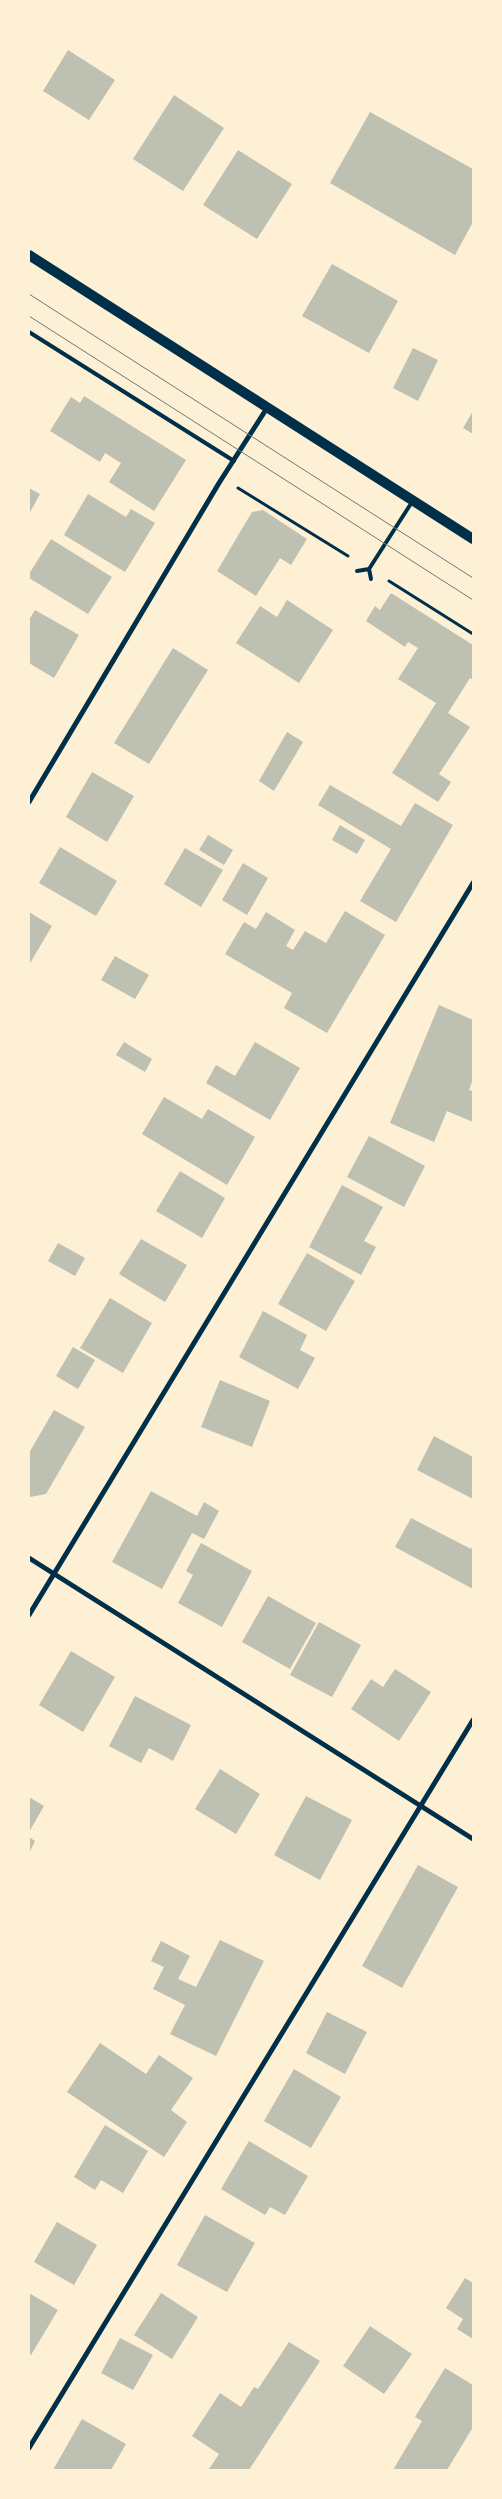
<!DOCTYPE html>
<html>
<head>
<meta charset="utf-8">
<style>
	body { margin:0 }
	#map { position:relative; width:502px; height:2499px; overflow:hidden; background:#fdf0d5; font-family:Overpass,sans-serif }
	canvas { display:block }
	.frame { position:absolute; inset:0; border:30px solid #fdf0d5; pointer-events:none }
</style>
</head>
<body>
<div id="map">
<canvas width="502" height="2499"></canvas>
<div class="frame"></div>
</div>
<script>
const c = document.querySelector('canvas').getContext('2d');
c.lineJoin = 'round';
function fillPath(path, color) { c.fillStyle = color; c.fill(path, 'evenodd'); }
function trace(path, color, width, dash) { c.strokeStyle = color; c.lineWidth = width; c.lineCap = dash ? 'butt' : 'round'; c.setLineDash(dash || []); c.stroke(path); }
fillPath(new Path2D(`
	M68 50 115 80 89 120 43 91Z
	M174 95 224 128 183 191 133 159Z
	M370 112 473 169V222L455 255 330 183Z
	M238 150 292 184 257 239 203 205Z
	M332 264 398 301 369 353 302 316Z
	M413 348 438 360 418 401 393 388Z
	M84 396 186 460 154 511 109 482 121 463 105 453 100 462 50 431 71 397 80 403Z
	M473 411V434L463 428Z
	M29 488 40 494 29 514Z
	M88 494 126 517 131 509 155 523 125 572 64 535Z
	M263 510 307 539 291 565 280 558 256 596 217 571 252 512Z
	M51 539 112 577 88 614 29 578V574Z
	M391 593 473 645V680L470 678 448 713 470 727 439 774 451 782 438 802 392 773 436 703 398 679 418 648 408 642 405 647 366 621 375 606 380 610Z
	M287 600 333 630 299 683 236 643 260 606 277 617Z
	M35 610 79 635 54 678 29 663V620Z
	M173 648 208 670 149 764 114 743Z
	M287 732 303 742 274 791 259 781Z
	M92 772 134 796 107 842 66 817Z
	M330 785 401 826 415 803 453 825 396 922 360 901 391 849 318 805Z
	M340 825 365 840 357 854 332 840Z
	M208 835 233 850 224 865 199 850Z
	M60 847 117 881 96 916 39 883Z
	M185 848 223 870 201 907 164 884Z
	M243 863 268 878 247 915 222 900Z
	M345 911 385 935 327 1033 284 1008 292 993 225 954 244 922 256 929 266 912 295 930 286 946 293 950 305 931 326 943Z
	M29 912 52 926 29 965Z
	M115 956 149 975 135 999 101 980Z
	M439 1005 473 1020V1079L469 1090 473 1091V1122L447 1111 434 1142 390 1123Z
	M124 1042 152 1059 145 1072 116 1055Z
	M255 1042 300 1068 270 1120 206 1083 216 1065 235 1076Z
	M164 1097 202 1119 208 1109 255 1137 227 1185 142 1134Z
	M369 1136 425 1166 404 1207 347 1177Z
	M180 1171 225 1198 202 1238 156 1211Z
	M342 1185 383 1207 364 1241 376 1247 361 1275 309 1247Z
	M141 1239 187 1265 165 1302 119 1274Z
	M58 1243 85 1258 75 1276 48 1261Z
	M307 1253 355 1281 326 1331 278 1304Z
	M110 1298 152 1323 123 1373 80 1348Z
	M263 1311 307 1335 300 1350 315 1358 298 1389 239 1357Z
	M73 1347 95 1360 78 1389 56 1376Z
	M220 1380 270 1401 252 1447 201 1427Z
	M54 1410 85 1427 46 1494 30 1497 29 1453Z
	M434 1436 473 1457V1499L417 1470Z
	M151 1491 197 1516 204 1502 219 1511 204 1539 192 1533 162 1589 112 1562Z
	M411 1518 471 1549 473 1544V1589L395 1547Z
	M201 1543 252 1571 222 1627 178 1603 193 1575 186 1571Z
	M268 1596 316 1623 290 1669 242 1642Z
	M319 1622 361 1645 332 1697 290 1675Z
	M71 1651 115 1677 83 1732 39 1705Z
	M395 1669 431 1692 399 1741 351 1709 371 1679 383 1687Z
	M135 1696 191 1725 173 1761 149 1748 141 1763 109 1746Z
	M220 1769 260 1794 236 1834 195 1809Z
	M306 1796 352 1820 320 1880 274 1855Z
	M29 1797 44 1806 29 1832Z
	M29 1837 35 1841 29 1853Z
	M418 1865 458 1887 402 1988 362 1966Z
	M220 1940 264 1961 216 2056 170 2034 185 2005 153 1989 164 1967 151 1961 161 1941 190 1956 178 1979 196 1987Z
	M327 2012 367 2032 345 2074 306 2053Z
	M100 2043 146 2074 159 2055 193 2078 171 2110 187 2122 164 2157 67 2092Z
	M294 2069 341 2097 311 2148 264 2121Z
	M105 2125 148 2151 123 2193 101 2180 95 2190 74 2177Z
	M249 2141 308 2176 285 2215 270 2207 265 2215 221 2189Z
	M205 2215 255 2243 227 2292 177 2265Z
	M57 2222 97 2245 74 2285 34 2262Z
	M465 2278 473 2283V2339L457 2329 463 2319 446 2308Z
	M29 2293 58 2310 31 2355 29 2354Z
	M161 2293 198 2317 172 2359 134 2335Z
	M370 2326 412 2354 384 2394 343 2366Z
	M120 2338 153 2355 133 2390 101 2373Z
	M289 2342 320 2361 249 2470H212L209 2469 219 2454 192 2436 220 2393 241 2407 254 2387 258 2389Z
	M445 2368 473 2385V2427L447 2470H393L422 2421 415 2417Z
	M82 2419 126 2444 111 2470H53Z`), '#bec0b2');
trace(new Path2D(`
	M238 488 348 556
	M389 581 473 634`), '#003049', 3);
trace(new Path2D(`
	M29 332 234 461
	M369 569 371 579
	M357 571 369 569 412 502`), '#003049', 4);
trace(new Path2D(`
	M29 802 219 483 267 408
	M29 1558 473 1839
	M29 1615 473 883
	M29 2448 473 1720`), '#003049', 5);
trace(new Path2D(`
	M29 255 473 539`), '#003049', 10);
trace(new Path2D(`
	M29 294 473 578
	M29 316 473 600`), '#657d81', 1);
</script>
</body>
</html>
